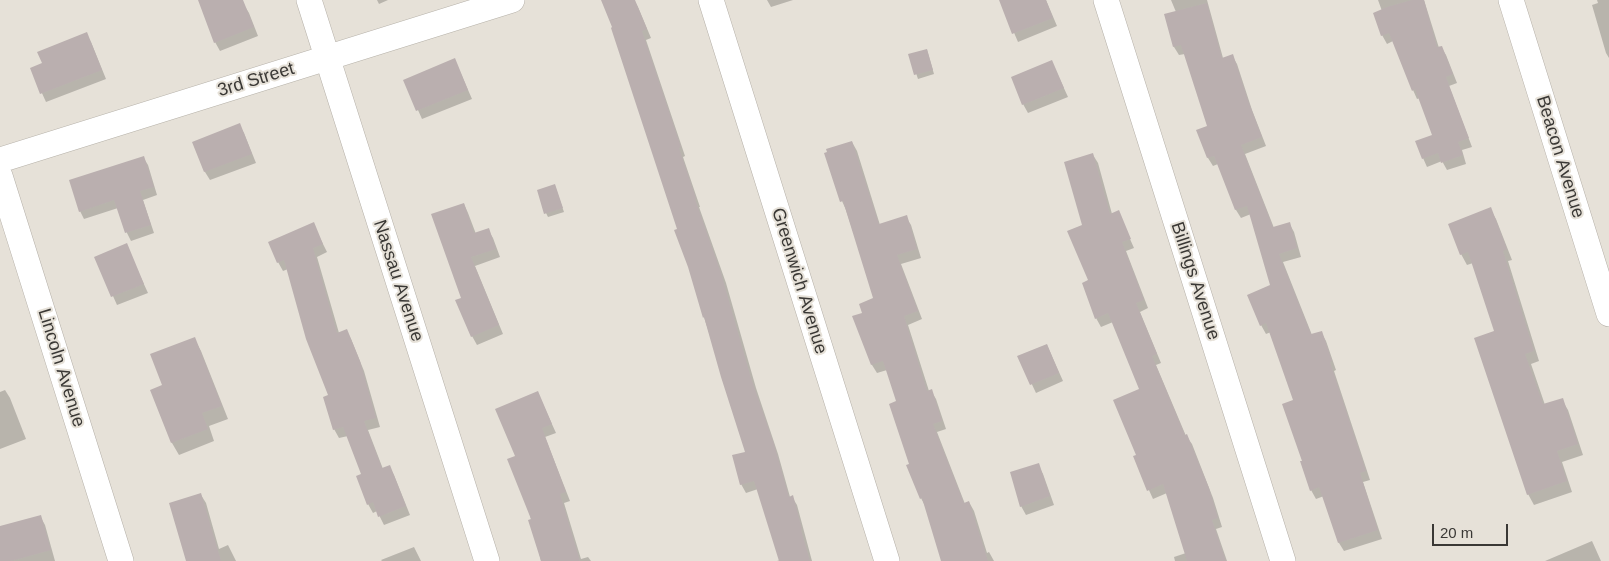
<!DOCTYPE html>
<html>
<head>
<meta charset="utf-8">
<style>
	body { margin:0 }
	#map { position:relative; width:1609px; height:561px; overflow:hidden; background:#e6e1d8; font-family:Arial,sans-serif }
	canvas { display:block }
	.scale { position:absolute; left:1432px; top:524px; width:76px; height:22px; box-sizing:border-box; border:2px solid #3a3835; border-top:0; padding-left:6px; font-size:15px; line-height:18px; white-space:nowrap; color:#3a3835; -webkit-text-stroke:4px #e6e1d8; paint-order:stroke }
</style>
</head>
<body>
<div id="map">
<canvas width="1609" height="561"></canvas>
<div class="scale">20 m</div>
</div>
<script>
const c = document.querySelector('canvas').getContext('2d');
c.lineJoin = 'round';
function fillPath(path, color) { c.fillStyle = color; c.fill(path, 'evenodd'); }
function trace(path, color, width, dash) { c.strokeStyle = color; c.lineWidth = width; c.lineCap = dash ? 'butt' : 'round'; c.setLineDash(dash || []); c.stroke(path); }
function write(font, color, halo, rows, align = 'center') {
  c.font = font + ' Arial,sans-serif'; c.lineWidth = 4; c.setLineDash([]); c.textBaseline = 'middle'; c.strokeStyle = halo; c.fillStyle = color; for (const [text, x, y, turn = 0] of rows) {
    c.save(); c.translate(x, y); c.rotate((+turn || 0) * Math.PI / 180); c.textAlign = isNaN(turn) ? turn : align; if (halo) c.strokeText(text, 0, 0); c.fillText(text, 0, 0); c.restore();
  }
}
fillPath(new Path2D(`
	M238 0 244 5 249 13 258 36 220 51 215 42Z
	M377 0H388L379 4Z
	M629 0H634L638 7 651 38 646 40 685 156 683 157 700 207H699L726 283 756 388 778 454 790 497H792L797 505 812 561H777L780 560 758 489 746 493 741 484 747 453 704 317 678 230Z
	M767 0H793L771 7Z
	M1000 0H1046L1057 26 1018 42Z
	M1171 0H1207L1223 58 1232 56 1237 64 1252 110 1266 146 1245 154 1274 228 1289 223 1294 232 1301 257 1283 262 1312 335 1321 332 1326 341 1336 370 1334 371 1370 480 1363 482 1382 539 1344 551 1339 543 1324 496 1316 499 1311 490 1303 462 1294 401 1271 332 1266 334 1261 325 1272 286 1251 214 1241 218 1236 210 1218 164 1213 166 1208 158 1198 131 1208 127 1185 54 1179 55 1174 47 1166 15 1176 12Z
	M1378 0H1424L1439 48 1441 47 1446 55 1457 83 1449 86 1472 147 1462 150 1466 164 1447 170 1442 161 1427 167 1423 158 1434 136 1420 98 1417 99 1413 90 1393 41 1387 44 1382 35V11Z
	M1597 0H1609V58L1606 53 1592 5 1598 3Z
	M86 34 91 42 106 79 46 102 31 69 43 64Z
	M927 50 934 74 918 79 910 55Z
	M455 60 472 99 422 119 405 81Z
	M1052 62 1068 97 1028 113 1023 104Z
	M239 125 244 133 256 163 210 180 205 172 194 142Z
	M852 142 857 151 880 225 906 217 911 225 921 258 901 264 922 319 908 325 929 391H931L936 399 946 429 937 432 965 504 969 502 974 511 987 553 989 552 994 561H943L926 508 921 498 910 464 898 402 887 370 877 373 872 365 864 314 875 299 846 210 842 201Z
	M1093 155 1098 163 1112 214 1118 212 1134 248 1126 251 1148 308 1140 312 1161 363 1156 365 1186 436 1192 444 1213 498 1222 527 1216 529 1227 561H1175L1174 557 1186 553 1167 493 1153 499 1134 457 1138 456 1141 390 1113 322 1101 327 1096 318 1089 281 1084 226Z
	M143 157 148 165 157 195 143 200 154 233 131 241 127 233 118 208 84 219 80 211Z
	M555 186 564 212 548 217 546 213Z
	M464 204 468 213 476 234 488 230 493 238 500 257 475 266 503 334 477 345 472 336 463 298Z
	M1490 209 1496 219 1512 260 1508 261 1539 361 1531 364 1545 405 1562 400 1568 410 1583 455 1562 462 1572 492 1534 505 1528 494 1496 332 1473 263 1467 265 1461 254Z
	M313 224 327 252 317 257 339 333 346 330 351 339 364 371 380 427 368 430 383 469 389 466 394 475 410 515 384 525 377 511 373 513 368 504 363 475 348 436 339 438 334 429 330 396 288 269 283 271 278 262Z
	M126 245 148 293 117 305 96 258Z
	M194 338 201 351 228 419 209 426 214 441 179 455 172 443 152 391 164 386Z
	M1047 345 1063 381 1036 393 1019 357Z
	M5 390 10 398 26 439 0 449V392Z
	M538 393 556 433 545 437 570 501 564 503 581 559 588 557 591 561H541L516 457Z
	M1038 465 1043 474 1054 505 1026 515 1021 506Z
	M201 495 206 503 219 549 228 545 236 561H187Z
	M40 516 45 525 55 561H3L0 549V528Z
	M1592 541 1601 561H1545Z
	M414 547 421 561H382L381 560Z`), '#0003');
fillPath(new Path2D(`
	M198 0H243L254 27 214 43Z
	M601 0H635L647 29 642 31 681 147 679 148 696 198 695 199 721 273 751 378 774 444 789 497 793 495 802 529 801 530 810 561H779L754 481 740 485 732 455 745 452 721 377 704 317 703 318 688 267 674 230 677 229 611 28 612 27Z
	M999 0H1046L1053 18 1012 34Z
	M1412 0H1424L1437 47 1442 46 1453 74 1446 77 1469 138 1458 142 1463 155 1441 163 1438 153 1422 159 1415 141 1432 135 1415 89 1412 91 1389 33 1381 36 1373 13 1387 7Z
	M1207 3 1222 58 1233 54 1248 100 1262 137 1241 145 1273 227 1290 222 1297 248 1279 254 1311 334 1322 331 1332 361 1330 362 1366 471 1360 473 1378 530 1338 543 1319 487 1310 491 1300 461H1302L1282 404 1293 400 1266 323 1260 326 1247 295 1270 285 1247 206 1235 210 1214 156 1207 158 1196 130 1207 126 1181 45 1173 47 1164 14Z
	M87 32 102 70 40 94 30 68 42 63 37 52Z
	M927 49 933 70 914 75 908 54Z
	M455 58 468 90 416 111 403 80Z
	M1052 60 1064 88 1022 105 1011 77Z
	M240 123 252 154 204 172 192 142Z
	M852 141 879 224 907 215 917 249 897 255 918 311 904 316 927 391 932 389 942 421 933 424 964 503 969 501 988 561H941L922 498 920 499 906 465 909 464 889 404 896 401 883 361 871 365 852 316 862 313 859 304 873 298 843 201 840 202 824 153 827 152 826 149Z
	M1093 153 1110 214 1119 210 1131 239 1122 242 1144 300 1136 303 1157 354 1152 356 1185 435 1187 434 1209 488 1218 518 1212 520 1226 561H1187L1163 484 1147 491 1133 456 1136 455 1113 400 1139 389 1108 313 1095 319 1082 283 1088 280 1067 231 1082 225 1064 162Z
	M144 156 154 187 140 191 151 225 125 233 114 200 79 212 69 180Z
	M555 184 563 208 544 214 537 190Z
	M464 203 474 233 489 228 496 249 471 257 499 325 471 337 455 300 461 298 431 214Z
	M1491 207 1507 249 1503 251 1534 351 1525 354 1543 404 1563 398 1578 444 1557 451 1567 481 1527 495 1474 338 1494 331 1468 252 1460 255 1448 224Z
	M314 222 323 244 313 248 337 333 347 329 360 361 376 418 364 421 382 468 390 465 406 506 378 517 373 502 367 505 356 476 361 474 343 427 333 430 323 397 328 395 306 339 284 260 277 263 268 242Z
	M127 243 144 284 111 297 94 257Z
	M195 337 222 406 202 413 208 429 171 443 150 390 162 385 150 354Z
	M1047 344 1059 373 1030 385 1017 356Z
	M538 391 552 424 542 428 566 492 560 494 580 561H541L528 520 531 519 507 459 515 456 495 409Z
	M1039 463 1050 496 1020 507 1010 472Z
	M201 493 221 561H186L169 503Z
	M41 515 51 550 11 561H0V526Z`), '#baafaf');
const street = new Path2D(`
	M309 0 487 561
	M711 0 887 561
	M1106 0 1283 561
	M1511 0 1609 314
	M0 160 512 0
	M0 176 121 561`);
trace(street, '#b5b0a8', 26);
trace(street, '#fff', 25);
write('18px', '#3a3835', '#e6e1d8', [
	["3rd Street",256,80,-17],
	["Beacon Avenue",1560,157,73],
	["Nassau Avenue",398,281,72],
	["Greenwich Avenue",799,281,73],
	["Billings Avenue",1195,281,72],
	["Lincoln Avenue",61,368,73]
]);
</script>
</body>
</html>
